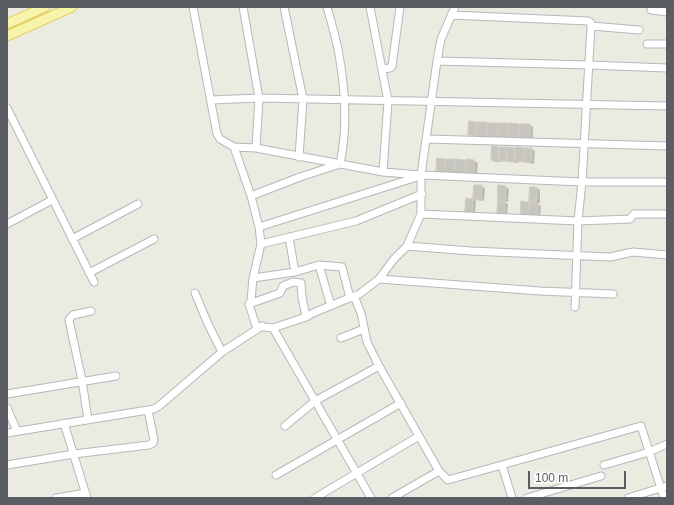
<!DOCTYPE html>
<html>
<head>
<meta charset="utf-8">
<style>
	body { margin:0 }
	#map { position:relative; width:674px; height:505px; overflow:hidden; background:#ecebe2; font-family:Arial,sans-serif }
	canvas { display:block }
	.frame { position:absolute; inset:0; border:8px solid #5a5d61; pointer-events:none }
	.scale { position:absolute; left:528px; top:471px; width:98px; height:18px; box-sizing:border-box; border:2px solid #5a5d61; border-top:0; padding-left:5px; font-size:12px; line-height:14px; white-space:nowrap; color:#5a5d61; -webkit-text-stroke:3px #fff; paint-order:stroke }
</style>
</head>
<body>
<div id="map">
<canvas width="674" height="505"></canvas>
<div class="frame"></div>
<div class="scale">100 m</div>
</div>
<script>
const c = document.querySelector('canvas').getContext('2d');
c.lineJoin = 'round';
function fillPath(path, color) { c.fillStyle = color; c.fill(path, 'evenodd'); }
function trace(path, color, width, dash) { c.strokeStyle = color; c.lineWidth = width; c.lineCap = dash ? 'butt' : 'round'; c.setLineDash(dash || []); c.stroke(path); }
fillPath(new Path2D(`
	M476 123 489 125 508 124 510 125H530L533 127V139L492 137 490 136V137H482L479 135 473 136 469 134Z
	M499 148 501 149V148L515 149 517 150 523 149 526 150 532 149 535 151 534 164 518 161V163L501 161V162H495L492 160Z
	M444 160 447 161H465L468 162V160L474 161 478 163 477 175 468 173V175L458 173V174H450L447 172V174H441Z
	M475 186H481L485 188 484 201 476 200 475 214H469L466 212 473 200 474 201Z
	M505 187 509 189 508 202 503 201 508 204 507 217 501 216 503 202 499 199Z
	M537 188 540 190V203H535L541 206 540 218 525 217 529 203 531 204 535 203 530 200Z`), '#0003');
const building = new Path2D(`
	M469 121 476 122V135H468Z
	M477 122H487V136H477Z
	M488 123H498V136H488Z
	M498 123H508V136H498Z
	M509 123 519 124V137H509Z
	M520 124H530V138H520Z
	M492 146 499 147 498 161 491 160Z
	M500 147H507L506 161H499Z
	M508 147 515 148 514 162 507 161Z
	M516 147 524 148 523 162 515 161Z
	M525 148H532L531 162H524Z
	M437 158 445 159 444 173 436 172Z
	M446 159H455L454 173 445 172Z
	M456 159 465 160V173H456Z
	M467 159 474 160V174L466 173Z
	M474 185H482L481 200 473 199Z
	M498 185 506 186 505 200H498Z
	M530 187H537L536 201H529Z
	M466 198 473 199 472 213 465 212Z
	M498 200 505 201 504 215H497Z
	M521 201 529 202 528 216 521 215Z
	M530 202 538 203 537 217 529 216Z`);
fillPath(building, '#c7c5bf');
trace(building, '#d0cdc1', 1);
const minor = new Path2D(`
	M193 7 217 134 220 139 234 147 256 148 383 172 421 175 582 182H667
	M243 7 259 98 256 148
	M284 7 303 99 299 157
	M370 7 388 101 383 172
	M455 7 441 39 437 61 421 175V214L407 246 394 259 379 279 358 295 354 296 361 313 367 342 379 366 439 471 448 480 641 426 664 498
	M651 10 667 12
	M451 15 588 21 591 23V26L639 30
	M647 44H667
	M437 61 589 65 667 68
	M382 69 390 68 392 66 400 7
	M211 100 259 98 667 106
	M7 108 94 282
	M427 139 667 146
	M234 147 251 196 259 227 261 244 253 278 251 301 249 304 256 326 273 328 306 317 313 313 354 296
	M251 196 300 177 340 164C348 127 345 86 338 49 335 35 331 21 327 7
	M421 214 578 221 630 219 634 214H667
	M7 224 52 200
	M259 227 417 177
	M289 237 295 272 319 265 342 267 350 298
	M72 239 138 204
	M261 244 356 221 422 194
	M407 246 471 251 610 257 633 252 667 255
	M319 265 331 306
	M89 273 154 239
	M253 278 295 272
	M379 279 540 291 613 294
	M195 293 208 324 222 352
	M249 304 280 293 283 286 293 282 301 283 302 297 306 317
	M575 307 578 221 582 182 591 26
	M273 328 371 498
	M341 338 364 329
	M7 394 116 376
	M7 408 17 431
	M88 420 82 380 69 320 70 318 73 315 91 311
	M64 423 87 498
	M285 426 315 401 379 366
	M7 433 154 409 159 406 222 352 262 326
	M7 465 74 454 149 445 153 443 154 440 148 410
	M502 465 512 498
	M604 465 649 452 667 444
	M276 475 401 403
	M56 498 86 493
	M315 498 419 436
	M392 498 439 471
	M527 498 601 476
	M628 498 667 486`);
const major = new Path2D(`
	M7 24 45 7
	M7 36 72 7`);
trace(minor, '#b5b7bb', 9);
trace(major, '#e3cf64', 11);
trace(minor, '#fff', 7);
trace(major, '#f7f4ac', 9);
</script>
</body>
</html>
